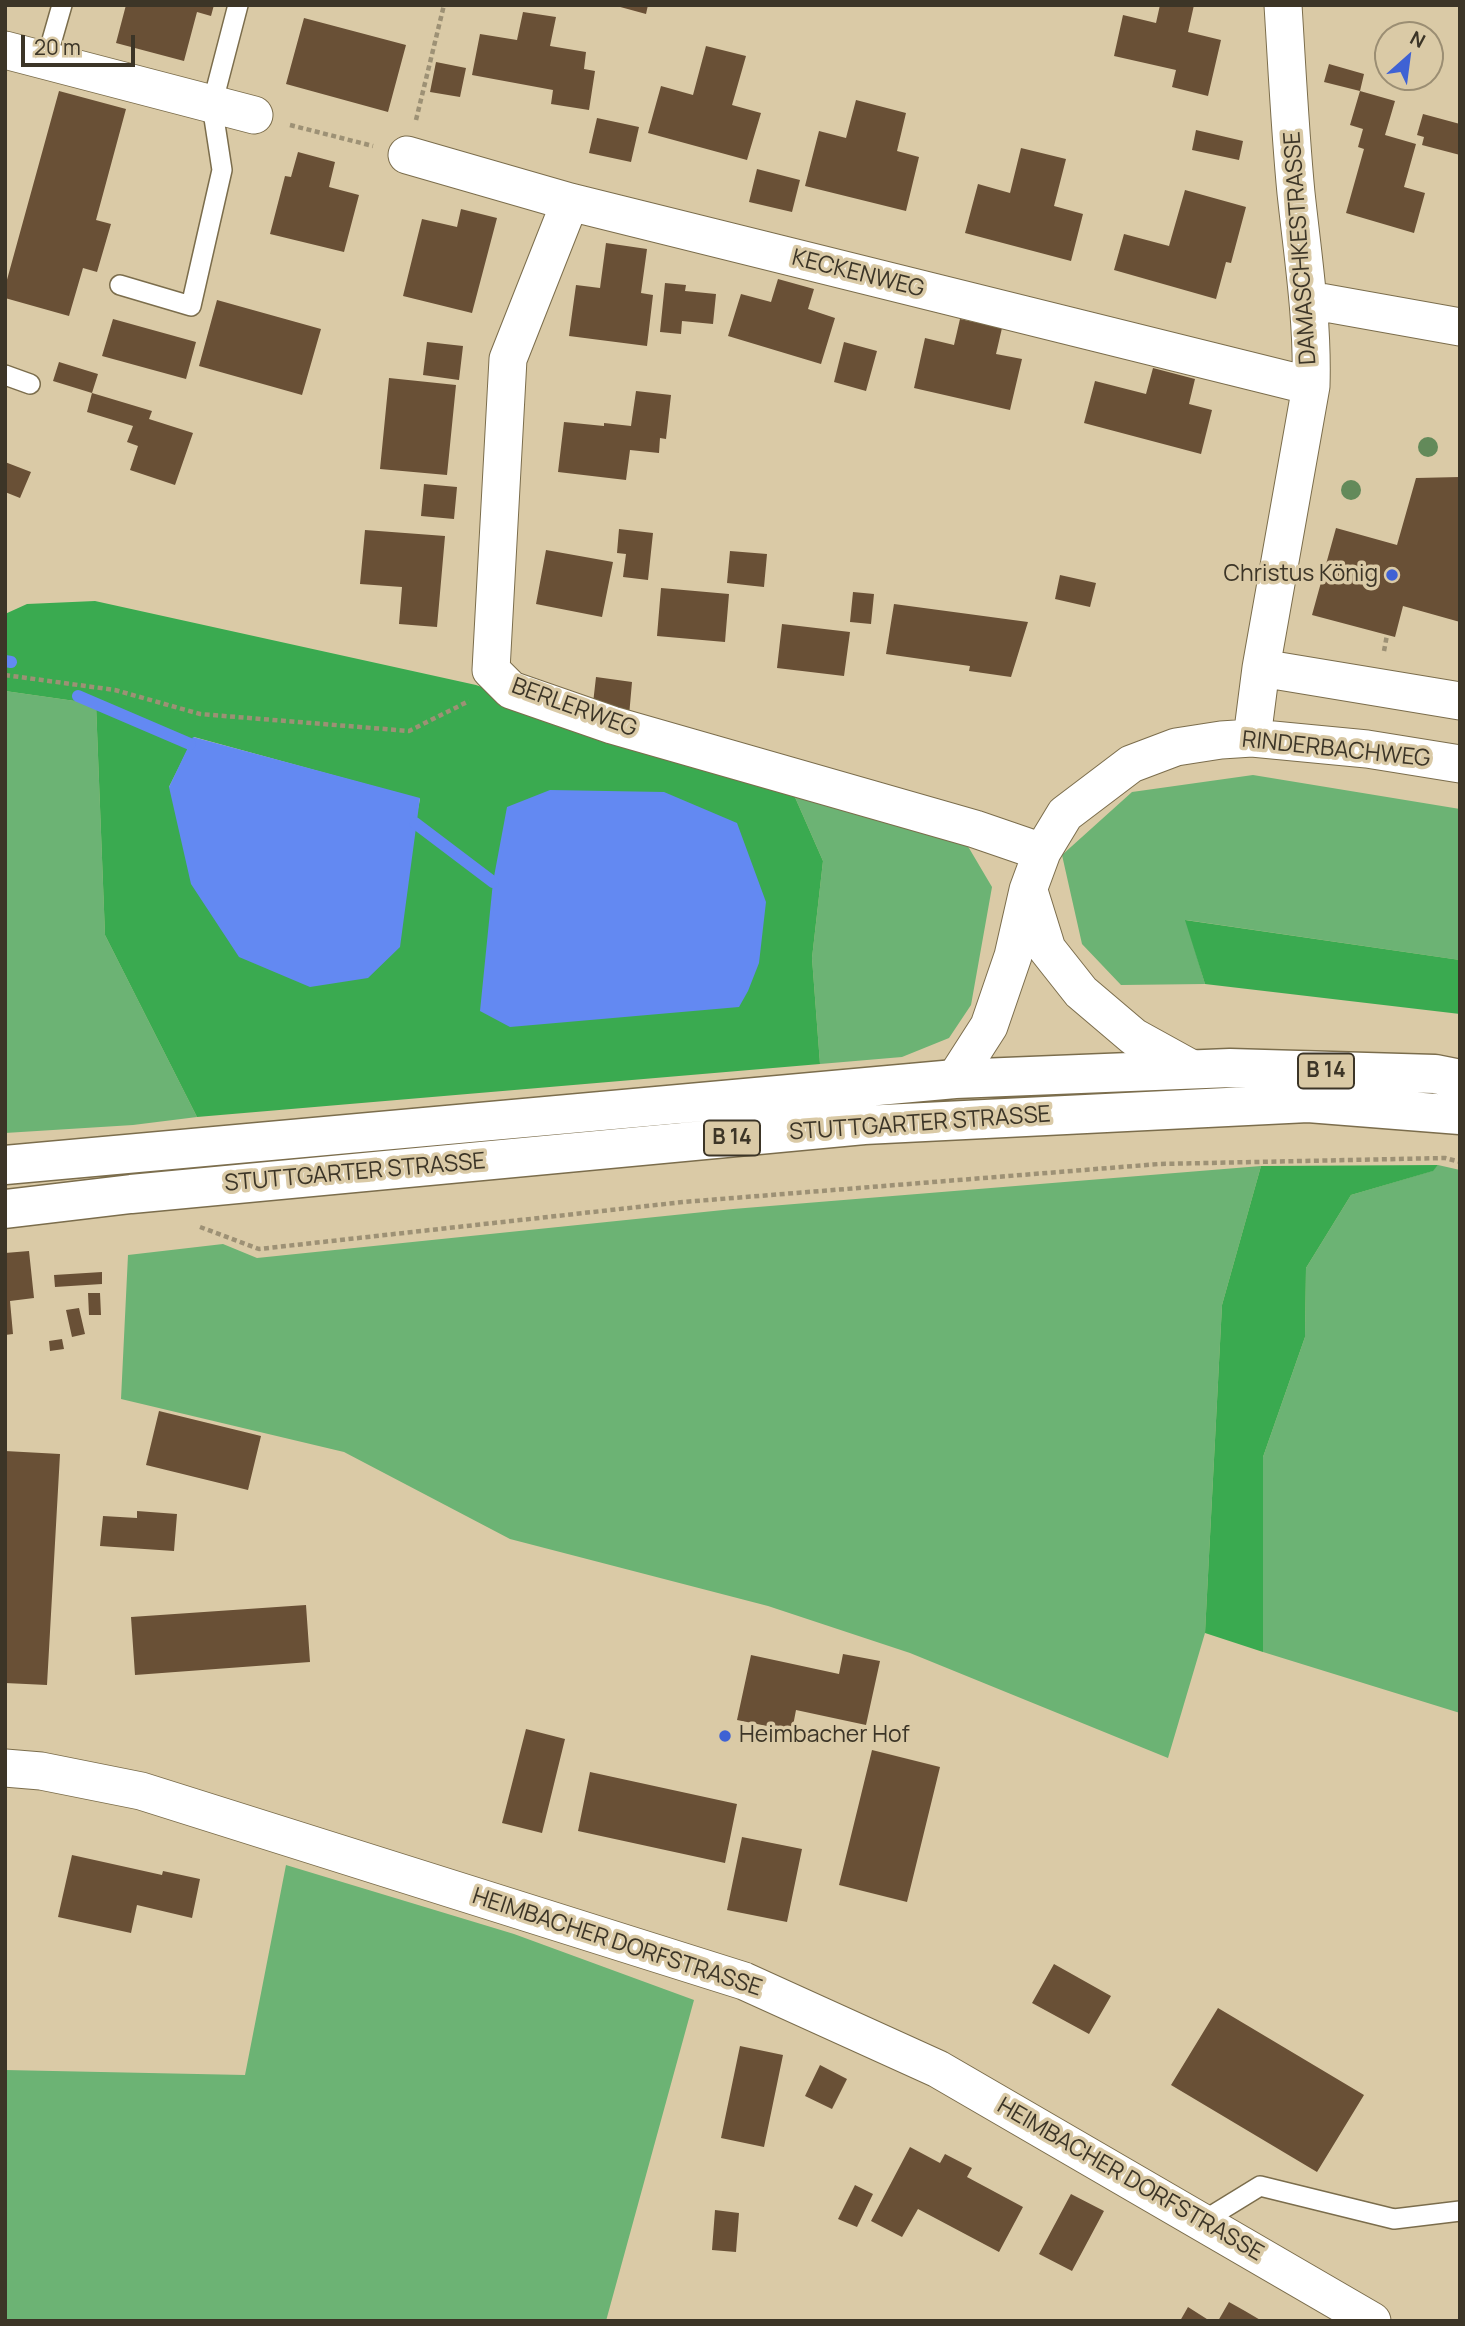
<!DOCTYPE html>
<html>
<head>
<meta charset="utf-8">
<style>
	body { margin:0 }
	#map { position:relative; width:1465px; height:2326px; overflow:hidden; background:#dacaa6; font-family:Manrope,sans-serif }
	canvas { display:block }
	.frame { position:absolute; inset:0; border:7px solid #3c3527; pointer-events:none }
	.north { position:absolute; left:1374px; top:21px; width:70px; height:70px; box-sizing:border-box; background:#dacaa6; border:2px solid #9b8e73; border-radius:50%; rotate:28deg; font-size:19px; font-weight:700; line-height:28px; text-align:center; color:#3c3527 }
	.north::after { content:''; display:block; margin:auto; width:24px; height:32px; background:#3f62d4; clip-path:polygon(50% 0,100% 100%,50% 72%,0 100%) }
	.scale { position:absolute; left:21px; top:35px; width:114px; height:32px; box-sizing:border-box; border:4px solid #3c3527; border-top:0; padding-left:9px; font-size:21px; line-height:24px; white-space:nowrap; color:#3c3527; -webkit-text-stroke:5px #dacaa6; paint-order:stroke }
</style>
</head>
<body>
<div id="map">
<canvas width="1465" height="2326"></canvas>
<div class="frame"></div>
<div class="north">N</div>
<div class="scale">20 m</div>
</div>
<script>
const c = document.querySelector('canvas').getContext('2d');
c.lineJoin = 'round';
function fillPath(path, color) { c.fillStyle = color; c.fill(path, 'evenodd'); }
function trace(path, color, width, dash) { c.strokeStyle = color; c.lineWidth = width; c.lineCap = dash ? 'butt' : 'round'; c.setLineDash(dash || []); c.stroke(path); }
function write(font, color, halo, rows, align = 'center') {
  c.font = font + ' Manrope,sans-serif'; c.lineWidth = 7; c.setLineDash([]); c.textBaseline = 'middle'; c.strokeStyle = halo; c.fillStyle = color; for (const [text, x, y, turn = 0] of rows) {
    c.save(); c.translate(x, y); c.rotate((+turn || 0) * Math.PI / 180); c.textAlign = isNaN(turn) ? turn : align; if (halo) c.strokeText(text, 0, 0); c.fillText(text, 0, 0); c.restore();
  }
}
fillPath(new Path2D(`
	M5 691 96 704 105 935 197 1117 133 1125 5 1133Z
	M1253 775 1460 809V960L1186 920 1205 984 1121 985 1082 944 1062 855 1132 792Z
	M794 795 966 843 992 887 971 1005 949 1038 902 1057 820 1064 812 958 823 861Z
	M1438 1165 1460 1170V1713L1263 1652V1457L1305 1337 1306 1268 1351 1195 1432 1171Z
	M1261 1166 1222 1305 1205 1633 1168 1758 910 1653 768 1606 510 1539 344 1452 121 1399 128 1255 223 1244 257 1258 733 1209Z
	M286 1865 514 1934 694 2000 606 2321H5V2070L245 2075Z`), '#6cb374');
fillPath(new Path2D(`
	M95 601 476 685 794 795 823 861 812 958 820 1064 197 1117 105 935 96 704 5 691V614L27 604ZM194 737 420 799 415 823 169 787Z
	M1185 920 1460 960V1014L1205 984Z
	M1438 1165 1433 1171 1351 1195 1306 1268 1305 1337 1263 1457V1652L1205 1633 1222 1305 1261 1166Z`), '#3aaa50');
fillPath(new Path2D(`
	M193 737 420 798 400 947 368 978 310 987 239 957 191 884 169 787Z
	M550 790 664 792 737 823 766 902 759 963 748 991 739 1007 510 1027 480 1011 493 882 507 807Z`), '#6389f2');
trace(new Path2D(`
	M5 661 11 662
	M78 696 190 744
	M415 823 493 882`), '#6389f2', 12);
fillPath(new Path2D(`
	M126 5H214L211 16 197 12 184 61 116 43Z
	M613 5H648L646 14Z
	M1160 5H1194L1188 32 1221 40 1208 96 1172 87 1176 70 1114 56 1123 15 1156 23Z
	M523 12 556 17 550 46 586 52 584 69 595 71 589 110 551 104 553 90 472 75 480 34 517 40Z
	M304 18 406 45 388 112 286 84Z
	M706 46 746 56 732 105 761 113 747 160 648 133 661 86 693 95Z
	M436 62 466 68 460 97 430 92Z
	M1329 64 1364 74 1360 91 1395 101 1385 135 1416 144 1404 187 1425 193 1414 233 1346 213 1364 149 1358 147 1363 129 1350 125 1360 91 1324 82Z
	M59 91 126 109 96 220 111 224 97 272 83 268 69 316 5 298V287Z
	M856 100 906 113 897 151 919 157 906 211 805 186 819 131 846 138Z
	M1423 114 1460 124V155L1422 145 1424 137 1417 135Z
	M597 118 639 127 631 162 589 153Z
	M1196 130 1243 141 1239 160 1192 150Z
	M1021 148 1066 159 1054 206 1083 214 1071 261 965 233 978 184 1010 193Z
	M298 152 335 162 329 187 359 195 344 252 270 234 285 176 291 177Z
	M757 169 800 180 792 212 749 202Z
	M1185 190 1246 207 1231 263 1226 262 1216 299 1114 270 1124 234 1169 246Z
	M461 209 497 218 472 313 403 296 422 219 457 227Z
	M606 243 647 249 641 293 653 295 647 346 569 336 576 285 600 288Z
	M778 279 814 289 808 309 835 318 821 364 728 336 741 294 771 302Z
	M665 283 686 285 685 291 716 294 713 324 682 321 681 334 660 332Z
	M217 300 321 329 302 395 199 366Z
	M113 319 196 342 186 379 102 356Z
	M960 319 1002 328 996 354 1022 359 1010 410 914 388 925 338 954 345Z
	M427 342 463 346 459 380 423 375Z
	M844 342 877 351 866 391 834 382Z
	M59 362 98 374 92 393 53 381Z
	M1153 368 1195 379 1189 404 1212 410 1201 454 1084 423 1095 381 1146 394Z
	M389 378 456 385 447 475 380 469Z
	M636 391 671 395 666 439 660 438 659 453 630 450 626 480 558 472 564 422 604 426V423L631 426Z
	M92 393 152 411 149 419 193 433 175 485 130 470 138 446 127 442 133 426 87 412Z
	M5 462 31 472 20 498 5 492Z
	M1460 477V622L1403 606 1395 637 1312 615 1336 528 1397 545 1416 478Z
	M424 484 457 487 454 519 421 516Z
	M619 529 653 533 648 580 623 577 626 554 617 553Z
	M365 530 445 536 437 627 399 624 402 587 360 584Z
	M546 550 613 562 602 617 536 604Z
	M730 551 767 554 764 587 727 583Z
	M1060 575 1096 583 1090 607 1055 599Z
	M661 588 729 594 725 642 657 636Z
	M853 592 874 594 871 624 850 622Z
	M894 604 1028 622 1011 677 969 671 970 666 886 654Z
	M782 624 850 632 844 676 777 668Z
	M596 677 632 682 629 716 592 712Z
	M29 1251 34 1298 10 1301 13 1334 5 1335V1253Z
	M102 1272V1284L55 1287 54 1275Z
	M88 1293H100L101 1315H89Z
	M79 1308 85 1334 72 1337 66 1310Z
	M62 1339 64 1349 50 1351 49 1341Z
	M159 1411 261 1436 248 1490 146 1465Z
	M5 1451 60 1454 47 1685 5 1683Z
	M137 1511 177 1514 174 1551 100 1546 103 1516 137 1518Z
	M306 1605 310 1662 135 1675 131 1617Z
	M843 1654 880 1661 866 1725 796 1710 792 1731 737 1720 751 1655 839 1674Z
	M526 1729 565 1739 542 1833 502 1823Z
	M872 1750 940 1767 907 1902 839 1885Z
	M590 1772 737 1804 725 1863 578 1831Z
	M742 1837 802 1849 787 1922 727 1910Z
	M72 1855 162 1875 163 1871 200 1879 192 1918 137 1905 131 1933 58 1917Z
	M1054 1964 1111 1996 1089 2034 1032 2003Z
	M1218 2008 1364 2095 1317 2172 1171 2085Z
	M740 2046 783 2055 764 2147 721 2138Z
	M820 2065 847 2079 832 2109 805 2096Z
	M910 2147 940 2163 945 2154 972 2168 967 2177 1023 2207 999 2252 918 2209 902 2237 871 2221Z
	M855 2185 873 2194 857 2227 838 2219Z
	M1071 2194 1104 2211 1072 2271 1039 2254Z
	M715 2210 739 2213 736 2252 712 2250Z
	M1229 2302 1245 2311 1262 2321H1218Z
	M1188 2307 1210 2321H1180Z`), '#695036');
const lane = new Path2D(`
	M46 61 62 5
	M120 285 191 306 222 170 212 105 238 5
	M5 375 30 384
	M1203 2221 1260 2186 1394 2219 1460 2211`);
const street = new Path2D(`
	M5 50 254 115
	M407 155 570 202 1311 386
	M570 202 508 359 491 670 511 690 612 725 975 829 1042 852
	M1309 300 1460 327
	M1261 668 1460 701
	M1252 738 1261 668 1311 386C1313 321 1303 258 1296 193 1290 131 1287 68 1283 5
	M1029 891 1047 949 1081 992 1134 1037 1192 1069
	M955 1079 989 1026 1013 956 1028 890 1042 852 1065 814 1131 764 1176 747 1221 740 1252 738 1367 749 1460 764
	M5 1768 41 1771 141 1791 744 1981 938 2069 1372 2321`);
const primary = new Path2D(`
	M5 1165 955 1079 1230 1068 1435 1074 1460 1079
	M5 1209 131 1194 864 1125 1308 1103 1460 1115`);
trace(lane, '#7b6d4c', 22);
trace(street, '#7b6d4c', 39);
trace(primary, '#7b6d4c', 41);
trace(new Path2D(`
	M416 120 444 5
	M290 125 373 146
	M1384 651 1387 635
	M5 675 115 690 200 714 409 731 469 701
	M200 1227 259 1249 683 1202 1159 1164 1445 1158 1460 1162`), '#9d9175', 4.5, [5, 3.5]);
trace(lane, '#fff', 19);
trace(street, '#fff', 37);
trace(primary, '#fff', 38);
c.fillStyle = '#638a5a';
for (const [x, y] of [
	[1428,447],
	[1351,490]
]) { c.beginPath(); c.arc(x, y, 10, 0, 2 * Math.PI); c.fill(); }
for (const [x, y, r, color] of [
	[1392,575,7,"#3f62d4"],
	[725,1736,7,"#3f62d4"]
]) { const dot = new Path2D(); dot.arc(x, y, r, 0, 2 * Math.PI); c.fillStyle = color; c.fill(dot); trace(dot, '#dacaa6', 2.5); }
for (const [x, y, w] of [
	[1326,1071,56],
	[732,1138,56]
]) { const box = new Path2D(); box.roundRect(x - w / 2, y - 17.5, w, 35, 5); c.fillStyle = '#dacaa6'; c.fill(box); trace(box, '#3c3527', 2); }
write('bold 21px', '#3c3527', null, [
	["B 14",1326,1071],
	["B 14",732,1138]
]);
write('23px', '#3c3527', '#dacaa6', [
	["DAMASCHKESTRASSE",1301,248,-94],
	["KECKENWEG",858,274,14],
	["BERLERWEG",574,708,20],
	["RINDERBACHWEG",1336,750,6],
	["STUTTGARTER STRASSE",920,1124,-4],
	["STUTTGARTER STRASSE",355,1173,-5],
	["HEIMBACHER DORFSTRASSE",617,1943,18],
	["HEIMBACHER DORFSTRASSE",1130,2180,30]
]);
write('23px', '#3c3527', '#dacaa6', [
	["Christus König",1378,575],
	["Heimbacher Hof",739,1736,"left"]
], 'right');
</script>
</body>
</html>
